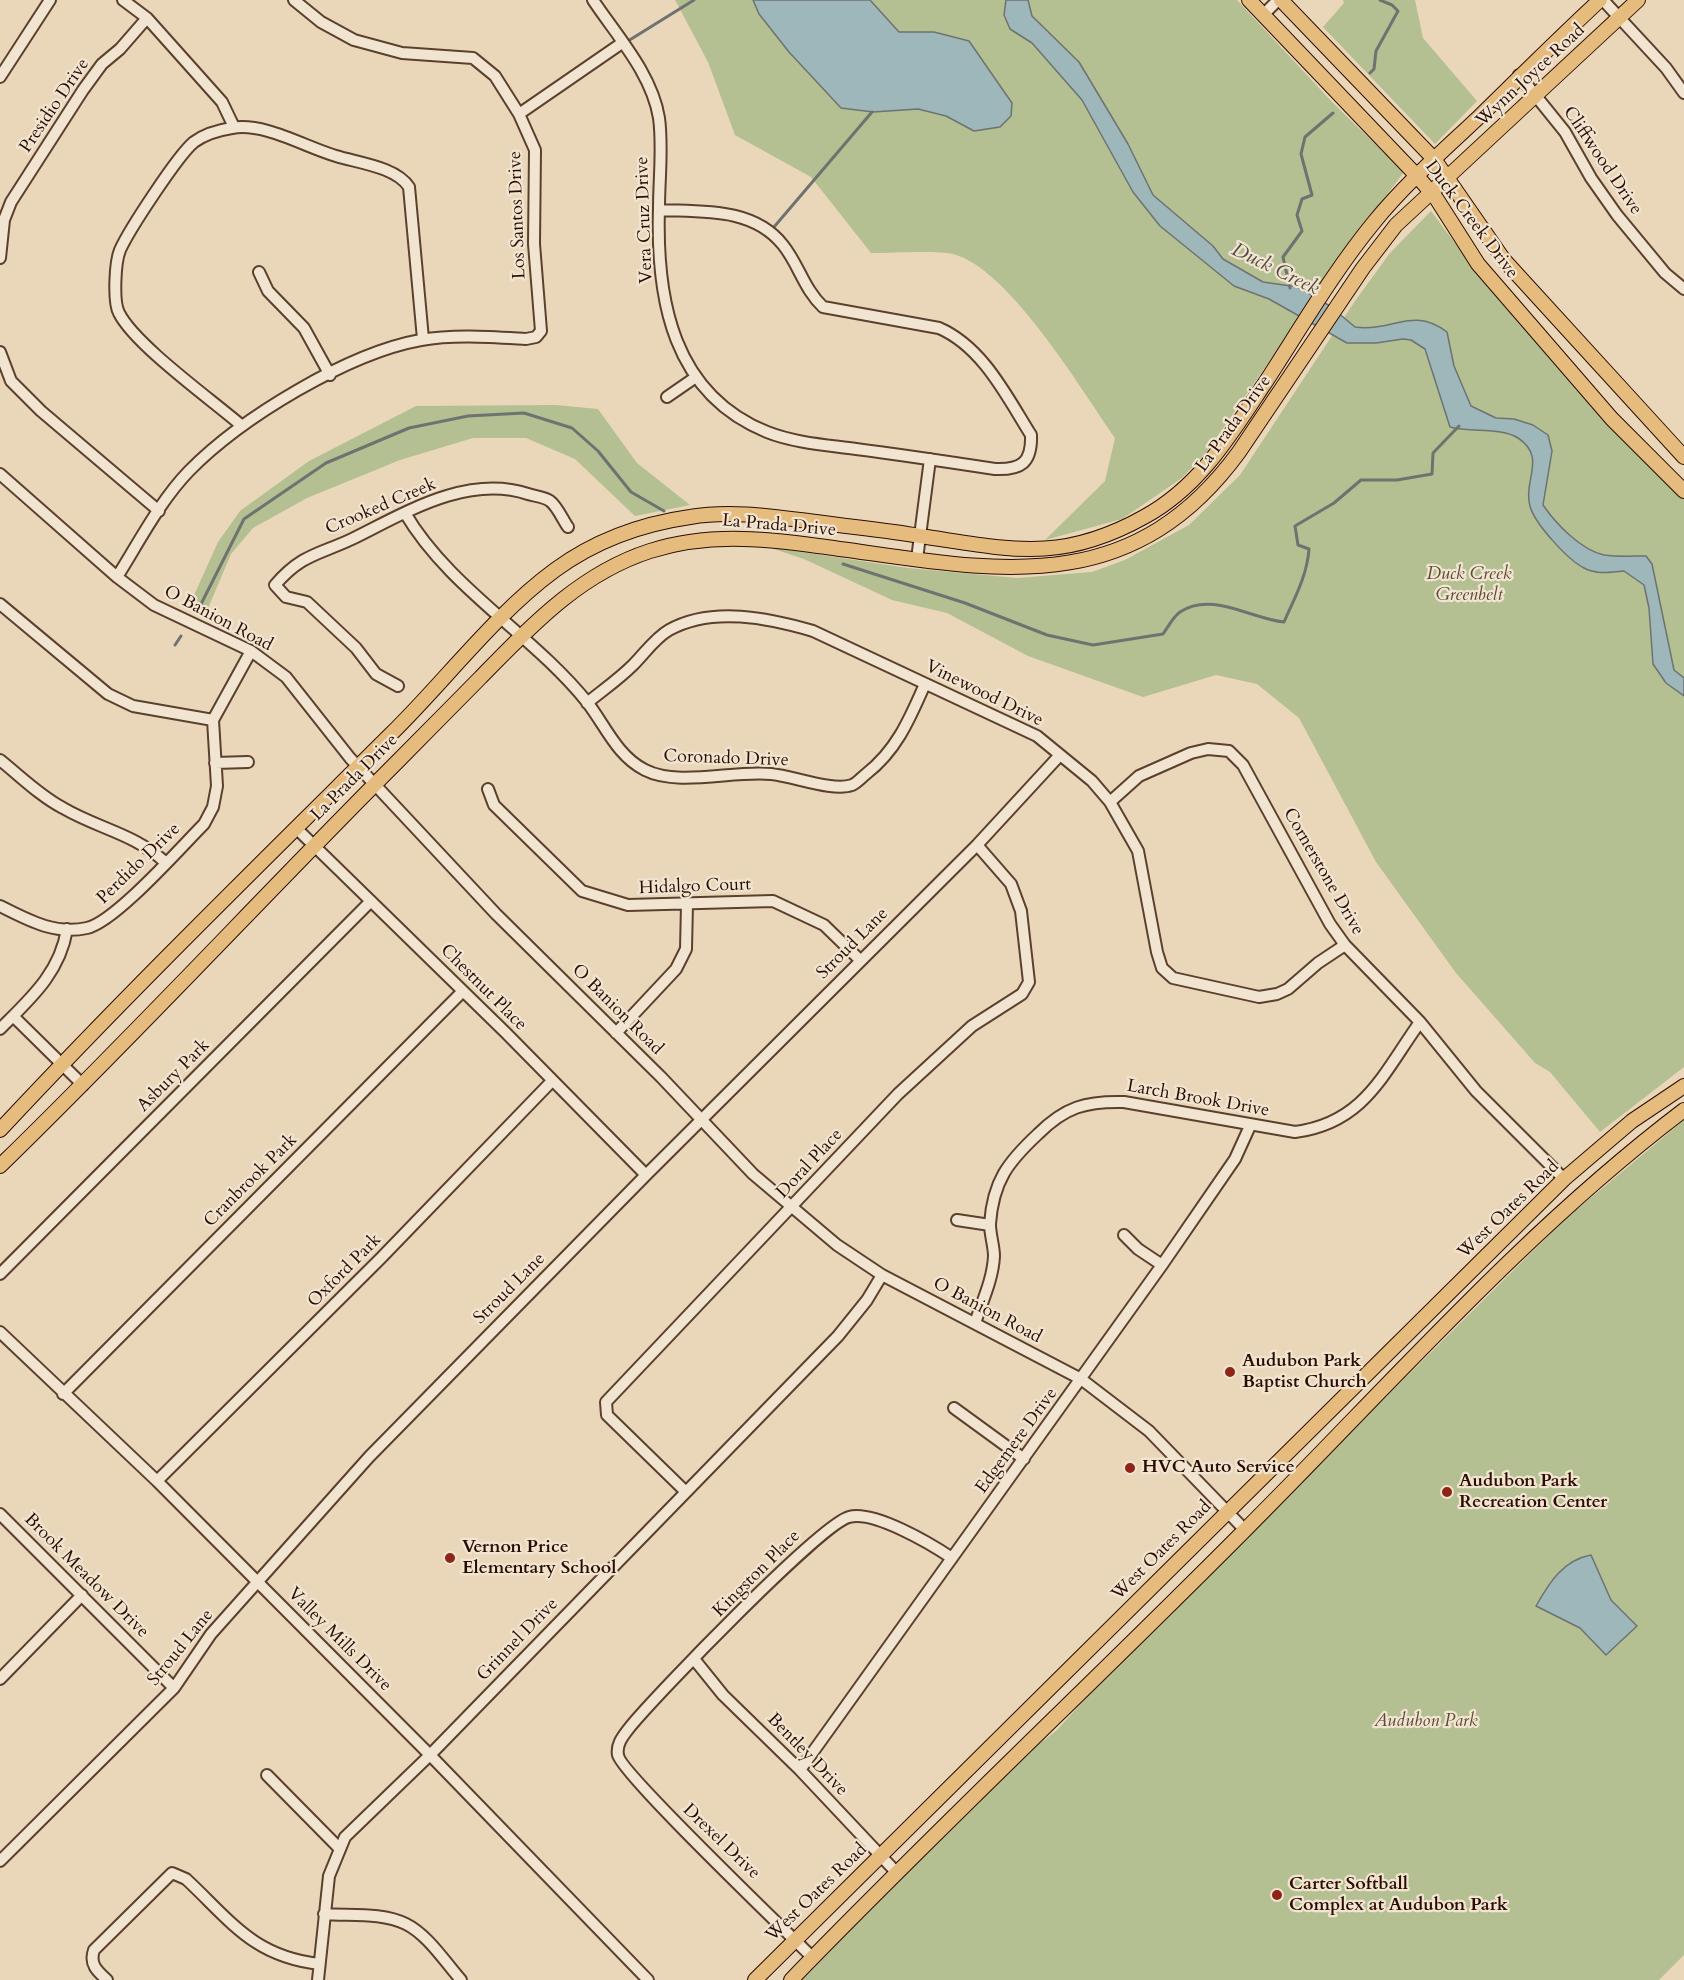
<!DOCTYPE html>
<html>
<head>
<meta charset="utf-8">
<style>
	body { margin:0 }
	canvas { display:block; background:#ead7ba }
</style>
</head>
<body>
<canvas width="1684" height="1980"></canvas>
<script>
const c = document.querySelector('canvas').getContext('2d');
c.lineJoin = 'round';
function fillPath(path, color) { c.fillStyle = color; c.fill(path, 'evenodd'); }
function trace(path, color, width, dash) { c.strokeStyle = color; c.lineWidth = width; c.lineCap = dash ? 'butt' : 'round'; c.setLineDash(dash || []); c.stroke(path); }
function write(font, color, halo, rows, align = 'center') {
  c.font = font + ' Cardo,serif'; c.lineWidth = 4.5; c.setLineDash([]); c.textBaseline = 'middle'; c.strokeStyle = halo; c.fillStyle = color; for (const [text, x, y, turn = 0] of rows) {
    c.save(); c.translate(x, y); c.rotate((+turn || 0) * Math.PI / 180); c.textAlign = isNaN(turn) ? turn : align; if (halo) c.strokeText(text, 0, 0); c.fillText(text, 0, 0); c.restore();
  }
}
fillPath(new Path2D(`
	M675 0H1237L1333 103 1404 172 1357 234 1206 453 1182 478 1122 519 1045 540 1105 481 1115 438C1082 391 1009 268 953 254 935 250 892 253 871 253L811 177 735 135 708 62Z
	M1343 0H1415L1423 38 1477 101 1435 144 1323 27 1344 3Z
	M1431 211 1484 282 1684 497V1067L1600 1132 1550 1072 1535 1063 1456 973 1376 862 1299 718 1257 684 1216 675 1143 697 1028 656 947 613 892 600 804 559 768 547 908 568 1017 578 1092 572 1125 560 1189 525 1240 475 1355 301 1390 253Z
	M556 405 598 409 637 463 690 505 635 516 575 459 526 438H473L400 460 307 498 253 528 231 554 206 613 190 604 218 542 240 511 309 461 416 406Z
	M1684 1120V1955L1659 1980H798L1025 1754 1056 1731 1122 1659 1562 1222Z`), '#b4bf92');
const water = new Path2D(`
	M753 0H870L899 32H934L969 41 1012 103 1011 116 1000 127 974 131 946 116 918 109 873 112 841 108 789 52 759 14Z
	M1006 0H1028L1032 16 1079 62 1128 144 1153 195 1213 246 1223 259 1263 282 1298 287 1330 306 1355 327C1393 332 1412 306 1447 332L1454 366 1471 406 1496 418 1514 419 1533 425 1548 435 1552 451 1543 505C1556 524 1581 550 1604 555 1618 557 1633 556 1646 556L1652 564 1674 670 1684 678V696L1666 683 1653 664 1649 608 1644 585 1624 571C1610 572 1597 575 1584 568 1568 560 1534 523 1530 506 1523 480 1547 457 1518 438 1501 427 1471 433 1450 427L1425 349 1411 340 1403 339 1376 343H1347L1269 299 1234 286 1160 226 1133 192 1082 100 1032 43 1010 29 1004 15Z
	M1591 1555 1611 1600 1637 1626 1606 1655 1580 1628 1536 1606C1549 1583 1563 1560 1591 1555Z`);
fillPath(water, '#9db7bb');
trace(water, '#6f7370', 1.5);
trace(new Path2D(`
	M628 41 694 0
	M1370 73 1374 69 1376 51 1398 11 1392 5 1380 0
	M774 227 872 112
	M1290 288 1283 257 1302 231 1297 215 1302 199 1312 195 1301 154 1305 137 1333 113
	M843 564 965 603 1047 635 1093 645 1163 634C1168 627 1173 617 1180 612 1212 591 1251 619 1284 622 1295 597 1307 576 1309 549L1298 545 1295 526 1334 503 1361 480H1397L1432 474 1433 453 1459 426
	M197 612 244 519 326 463 409 428 468 416 524 413 572 428 598 451 631 492 664 511
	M175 645 181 636`), '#6f7370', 3);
const minor = new Path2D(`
	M123 0 147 18 222 102 234 127
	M593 0C617 36 652 74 659 118 663 147 659 179 659 208 656 300 673 394 767 432 795 443 827 445 856 449 903 455 949 462 995 469 1021 470 1032 463 1031 435 1007 397 983 347 939 328L823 307C804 289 799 265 783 245 753 207 701 212 659 210
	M1603 0 1666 68 1684 93
	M1263 15 1278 0
	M1519 75 1565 132 1591 178 1617 215 1665 273 1684 289
	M0 77 50 0
	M519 114 622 43
	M0 258 4 220 11 202 83 90 102 64 120 49 147 18
	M259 272 268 291 304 328 330 375
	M0 352 11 381 41 411 159 511
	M667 397 696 377
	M242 426C212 400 135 345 119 313 113 302 115 262 120 250 129 230 178 155 194 142 205 134 219 130 232 128 264 122 305 147 336 156 359 163 396 167 409 187L423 339
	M0 474 117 577 154 605 251 651 286 677 350 758 496 914 661 1077 753 1174 837 1245 882 1275 1081 1379 1149 1431 1245 1530
	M405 513C449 588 532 634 587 702 605 725 617 756 645 770 678 787 734 770 771 774 793 776 833 792 852 785 857 783 862 777 866 774 897 750 910 718 925 684
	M917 559 930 459
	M117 577C139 542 160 501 189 471 241 418 348 353 421 340 454 334 492 337 526 339L536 337 541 331 534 244 535 150 519 114 495 76 473 58 402 53 354 40 321 22 294 0
	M0 604 108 694 133 706 213 720
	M398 686 376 674 356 648 307 602 286 597 275 585C302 554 318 555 352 539 405 513 467 474 528 494 534 496 545 497 550 501 557 506 563 520 568 527
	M587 703C603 690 619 679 633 665 645 653 655 638 669 630 712 606 769 618 813 631L1037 736 1092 781 1110 802 1138 851 1157 952 1162 968 1173 978 1259 997 1277 994 1288 989 1318 963 1345 945
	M0 760C20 776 40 796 63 808 99 829 133 833 165 862
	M215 763 248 762
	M488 789 494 805 582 891 628 905 773 901 824 925 860 960
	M1110 802 1139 776 1191 753 1208 749 1229 751 1243 765 1330 924 1345 945 1420 1022 1476 1091 1564 1179
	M296 828 506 1033 646 1175
	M0 906C28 920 54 935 87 928 115 922 181 847 204 824L213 807 217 786 213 720 251 651
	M13 1016 83 1085
	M0 1029C30 999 60 973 67 929
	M616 1033 676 969 686 949 687 904
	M957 1220 990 1225
	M1124 1235 1138 1249 1162 1265
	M0 1274 371 901
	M975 1323C982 1302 993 1279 994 1256 994 1246 990 1235 990 1224 993 1181 1008 1162 1038 1134 1065 1107 1086 1101 1124 1102L1295 1132C1364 1123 1383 1074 1420 1022
	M0 1332 157 1481 430 1755 648 1980
	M63 1394 463 991
	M954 1408 1024 1459
	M157 1481 381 1258 552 1081
	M686 1492 607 1415 606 1402 898 1094 972 1026 1022 994 1029 982 1021 911 1011 884 977 845
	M0 1514 174 1688
	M694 1659 723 1695 800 1770 897 1873
	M0 1679 82 1595
	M800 1770 1162 1265 1235 1159 1250 1126
	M267 1775 339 1848
	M0 1861 174 1688 211 1634 369 1457 646 1175 977 845 1060 755
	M324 1914C350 1916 382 1912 406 1924 428 1935 445 1962 461 1980
	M813 1958C788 1933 620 1772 618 1755 616 1744 623 1736 630 1727 655 1696 821 1524 849 1517 874 1510 931 1544 952 1558
	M107 1980C97 1971 89 1964 94 1950L172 1873 186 1879C232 1922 253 1956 319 1964
	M318 1980 329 1876 345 1837 430 1755 838 1336 867 1300 882 1275`);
const major = new Path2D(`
	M1249 0 1417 176 1436 198 1478 264 1612 419 1684 491
	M1281 0 1434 159 1504 260 1684 457
	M0 1130C127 994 260 864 392 733 445 681 495 614 555 570 596 540 641 524 690 517 732 510 775 517 816 522 851 527 886 530 920 536 1009 549 1060 564 1144 517 1199 487 1230 436 1263 386 1299 331 1333 272 1375 221 1406 183 1443 151 1479 117 1519 78 1559 38 1600 0
	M0 1166C136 1034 265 894 399 760 426 733 453 705 480 678 531 626 579 574 650 551 706 533 761 538 818 546 982 567 1125 608 1239 452L1363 268 1396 225 1638 0
	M755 1980 1564 1179 1632 1121 1684 1086
	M791 1980C939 1827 1095 1681 1245 1530 1388 1387 1523 1232 1684 1110`);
trace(minor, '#5b402e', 14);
trace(major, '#2b0d00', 16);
trace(minor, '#f1e5d2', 10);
trace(major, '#e5bc7d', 14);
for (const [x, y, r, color] of [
	[1230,1372,6,"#8f2418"],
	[1130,1468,6,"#8f2418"],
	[1447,1492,6,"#8f2418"],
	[450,1558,6,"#8f2418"],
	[1277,1895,6,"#8f2418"]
]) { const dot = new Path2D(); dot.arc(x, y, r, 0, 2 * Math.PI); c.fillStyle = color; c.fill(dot); trace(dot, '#f1e5d2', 2); }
write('18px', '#2b0d00', '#f1e5d2', [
	["Wynn Joyce Road",1531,76,-43],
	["Presidio Drive",55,106,-56],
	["Cliffwood Drive",1602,161,56],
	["Los Santos Drive",518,215,-92],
	["Vera Cruz Drive",645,220,-92],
	["Duck Creek Drive",1471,220,53],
	["La Prada Drive",1234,424,-54],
	["Crooked Creek",381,507,-23],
	["La Prada Drive",779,526,5],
	["O Banion Road",218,619,28],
	["Vinewood Drive",984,694,26],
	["Coronado Drive",726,759,2],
	["La Prada Drive",355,778,-45],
	["Perdido Drive",139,864,-44],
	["Cornerstone Drive",1323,872,60],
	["Hidalgo Court",695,887,-2],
	["Stroud Lane",853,944,-45],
	["Chestnut Place",483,988,45],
	["O Banion Road",617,1010,45],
	["Asbury Park",174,1076,-45],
	["Larch Brook Drive",1198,1099,10],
	["Doral Place",810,1164,-47],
	["Cranbrook Park",251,1181,-45],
	["West Oates Road",1509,1210,-44],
	["Oxford Park",345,1271,-45],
	["Stroud Lane",510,1289,-45],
	["O Banion Road",987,1311,28],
	["Edgemere Drive",1017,1441,-54],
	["West Oates Road",1162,1551,-45],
	["Kingston Place",757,1574,-45],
	["Brook Meadow Drive",86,1576,45],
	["Valley Mills Drive",339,1640,45],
	["Grinnel Drive",518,1640,-46],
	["Stroud Lane",181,1648,-51],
	["Bentley Drive",807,1755,46],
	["Drexel Drive",721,1842,44],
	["West Oates Road",817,1893,-44]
]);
write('italic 18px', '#5b4b33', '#f1e5d2', [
	["Duck Creek",1469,575],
	["Greenbelt",1469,596],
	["Audubon Park",1426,1722]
]);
write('bold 18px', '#2b0d00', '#f1e5d2', [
	["Audubon Park",1242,1362],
	["Baptist Church",1242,1383],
	["HVC Auto Service",1142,1468],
	["Audubon Park",1459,1482],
	["Recreation Center",1459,1503],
	["Vernon Price",462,1548],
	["Elementary School",462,1569],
	["Carter Softball",1289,1885],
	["Complex at Audubon Park",1289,1906]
], 'left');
write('italic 20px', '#534841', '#f1e5d2', [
	["Duck Creek",1275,270,26]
]);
</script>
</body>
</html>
